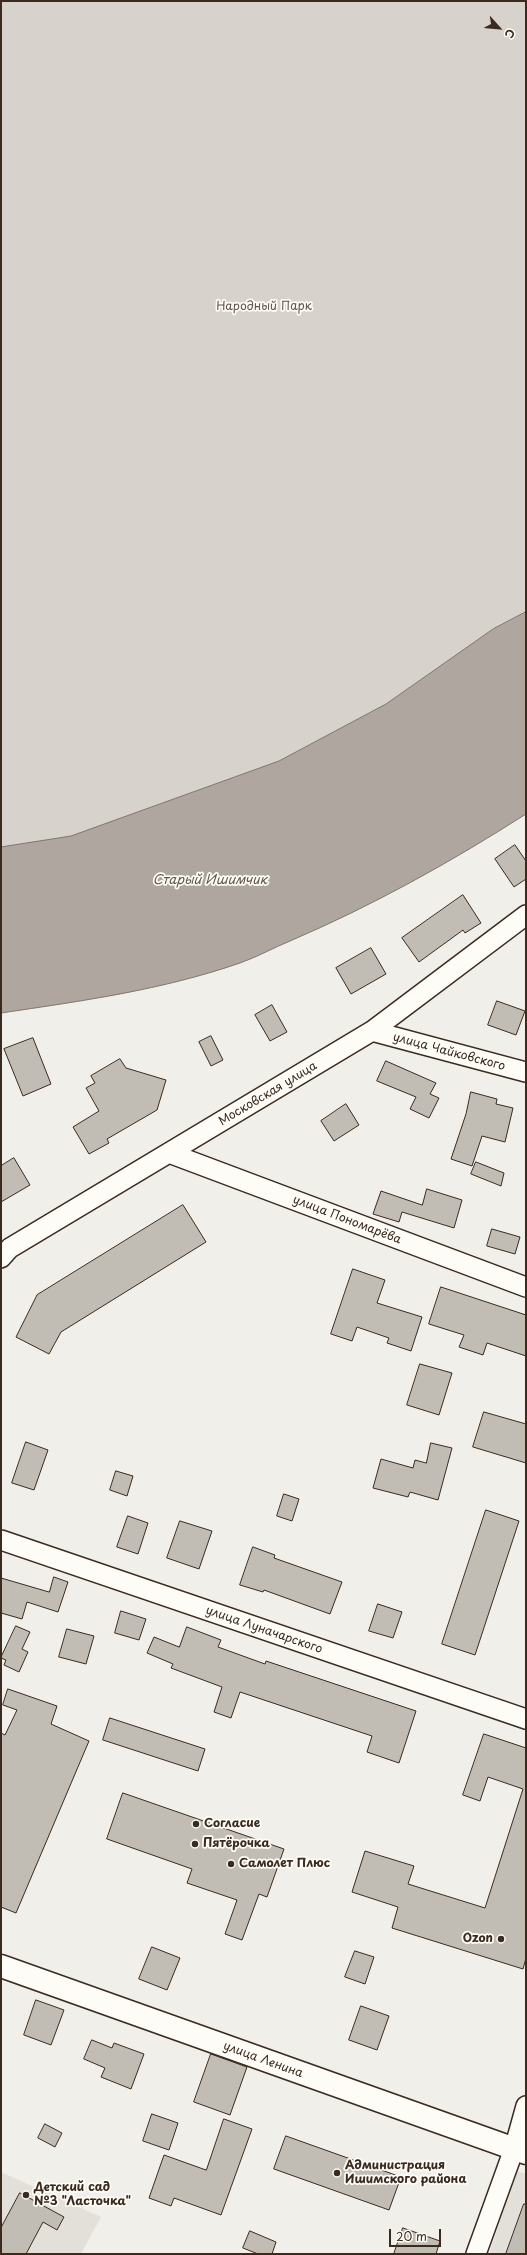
<!DOCTYPE html>
<html>
<head>
<meta charset="utf-8">
<style>
	body { margin:0 }
	#map { position:relative; width:527px; height:2255px; overflow:hidden; background:#f1efea; font-family:"Playpen Sans",sans-serif }
	canvas { display:block }
	.frame { position:absolute; inset:0; border:2px solid #3b2a1e; pointer-events:none }
	.north { position:absolute; left:479px; top:8px; width:40px; height:40px; -webkit-text-stroke:3px #fdfcf7; paint-order:stroke; rotate:117deg; font-size:11px; font-weight:700; line-height:16px; text-align:center; color:#3b2a1e }
	.north::after { content:''; display:block; margin:auto; width:14px; height:18px; background:#3b2a1e; clip-path:polygon(50% 0,100% 100%,50% 72%,0 100%) }
	.scale { position:absolute; left:389px; top:2229px; width:52px; height:18px; box-sizing:border-box; border:2px solid #3b2a1e; border-top:0; padding-left:5px; font-size:12px; line-height:14px; white-space:nowrap; color:#3b2a1e; -webkit-text-stroke:3px #fdfcf7; paint-order:stroke }
</style>
</head>
<body>
<div id="map">
<canvas width="527" height="2255"></canvas>
<div class="frame"></div>
<div class="north">С</div>
<div class="scale">20 m</div>
</div>
<script>
const c = document.querySelector('canvas').getContext('2d');
c.lineJoin = 'round';
function fillPath(path, color) { c.fillStyle = color; c.fill(path, 'evenodd'); }
function trace(path, color, width, dash) { c.strokeStyle = color; c.lineWidth = width; c.lineCap = dash ? 'butt' : 'round'; c.setLineDash(dash || []); c.stroke(path); }
function write(font, color, halo, rows, align = 'center') {
  c.font = font + ' "Playpen Sans",sans-serif'; c.lineWidth = 3.5; c.setLineDash([]); c.textBaseline = 'middle'; c.strokeStyle = halo; c.fillStyle = color; for (const [text, x, y, turn = 0] of rows) {
    c.save(); c.translate(x, y); c.rotate((+turn || 0) * Math.PI / 180); c.textAlign = isNaN(turn) ? turn : align; if (halo) c.strokeText(text, 0, 0); c.fillText(text, 0, 0); c.restore();
  }
}
fillPath(new Path2D(`
	M517 2171 526 2174V2254H489Z
	M1 2172 101 2217 81 2254H1Z`), '#e3e0da');
fillPath(new Path2D(`
	M1 1H526V612L493 629 386 704 279 761 71 836 1 847Z`), '#d7d2cc');
const water = new Path2D(`
	M526 612V814C451 862 372 906 290 941 273 948 257 957 240 963 162 990 82 1001 1 1013V847L71 836 279 761 386 704 493 629Z`);
fillPath(water, '#aea69f');
trace(water, '#80746b', 1);
const building = new Path2D(`
	M515 845 526 861V879L514 887 495 859Z
	M463 895 481 923 465 933 463 930 419 962 402 938Z
	M371 948 386 974 351 994 336 968Z
	M497 1001 525 1011 516 1035 488 1025Z
	M272 1005 287 1032 270 1041 255 1015Z
	M211 1036 223 1060 211 1066 199 1042Z
	M33 1038 51 1084 23 1096 4 1049Z
	M120 1059 126 1068 166 1080 157 1110 107 1139 109 1143 89 1154 73 1127 99 1111 86 1088 95 1083 91 1076Z
	M386 1061 436 1083 430 1094 439 1098 429 1118 410 1109 416 1097 377 1081Z
	M471 1092 497 1099 496 1104 513 1108 505 1142 482 1136 472 1166 451 1159 466 1114Z
	M346 1104 359 1125 334 1141 321 1121Z
	M14 1158 30 1185 1 1202V1166Z
	M476 1162 504 1173 501 1186 471 1174Z
	M427 1189 462 1200 454 1228 402 1212 399 1222 373 1214 381 1191 422 1205Z
	M183 1205 206 1242 61 1332 49 1354 16 1337 37 1295Z
	M492 1229 520 1237 515 1254 487 1246Z
	M353 1269 385 1280 377 1303 422 1317 411 1351 387 1343 389 1338 357 1327 352 1341 331 1334Z
	M441 1287 526 1315V1356L487 1343 483 1355 459 1347 464 1335 429 1324Z
	M420 1364 452 1373 439 1415 407 1405Z
	M484 1412 526 1424V1463L473 1447Z
	M26 1442 48 1450 34 1490 12 1483Z
	M431 1443 452 1448 438 1500 410 1492 408 1497 373 1488 381 1459 413 1468 415 1460 426 1463Z
	M116 1471 133 1476 127 1496 110 1490Z
	M284 1494 299 1499 292 1521 277 1516Z
	M486 1510 519 1521 475 1655 442 1644Z
	M128 1516 148 1523 138 1554 117 1547Z
	M180 1521 212 1531 199 1569 167 1558Z
	M253 1547 275 1555 274 1558 342 1582 330 1614 264 1590 263 1592 240 1585Z
	M54 1577 68 1582 58 1612 27 1602 22 1619 1 1613V1578L49 1592Z
	M378 1604 402 1612 393 1638 369 1631Z
	M121 1611 146 1619 139 1640 115 1633Z
	M16 1626 30 1632 22 1649 28 1652 19 1672 4 1665 6 1660 1 1658Z
	M187 1627 221 1640 218 1647 265 1664 266 1661 416 1711 399 1763 367 1752 372 1736 240 1692 231 1718 214 1712 222 1687 171 1668 173 1664 147 1653 154 1637 179 1647Z
	M67 1629 94 1636 86 1664 59 1657Z
	M8 1689 57 1706 51 1724 89 1741 16 1913 1 1907V1733L5 1735 17 1710 3 1705Z
	M110 1718 205 1749 198 1771 103 1740Z
	M484 1734 526 1748V1958L523 1969 392 1928 398 1907 352 1892 365 1851 414 1866 408 1884 485 1908 523 1789 488 1777 480 1801 463 1795Z
	M123 1793 284 1849 267 1897 259 1894 242 1940 225 1934 237 1900 187 1883 192 1869 107 1839Z
	M152 1947 180 1958 167 1990 139 1979Z
	M355 1951 374 1957 365 1984 345 1977Z
	M36 2000 64 2010 51 2045 24 2035Z
	M361 2006 389 2016 377 2050 349 2040Z
	M92 2040 112 2048 114 2043 144 2054 131 2089 101 2077 105 2068 84 2059Z
	M211 2054 247 2067 230 2115 194 2102Z
	M152 2114 178 2123 169 2150 143 2141Z
	M224 2119 252 2129 221 2215 174 2198 171 2206 149 2198 164 2155 206 2170Z
	M45 2124 62 2133 55 2147 38 2138Z
	M286 2136 401 2177 389 2210 274 2169Z
	M20 2193 64 2217 57 2230 43 2222 26 2254H1V2228Z
	M524 2204H526V2254H506Z
	M403 2228 440 2241 436 2254H394Z
	M250 2231 276 2242 272 2254H258L243 2248Z`);
fillPath(building, '#c1bcb4');
trace(building, '#3b2a1e', 1);
const minor = new Path2D(`
	M372 1031 526 1072
	M169 1153 526 1287
	M1 1258 10 1248 372 1031 526 915
	M1 1540 526 1719
	M476 2254 514 2149 526 2106`);
const tertiary = new Path2D(`
	M1 1966 526 2153`);
trace(minor, '#3b2a1e', 22);
trace(tertiary, '#3b2a1e', 25);
trace(minor, '#fdfcf7', 19);
trace(tertiary, '#fdfcf7', 22);
for (const [x, y, r, color] of [
	[196,1824,4,"#3b2a1e"],
	[195,1844,4,"#3b2a1e"],
	[231,1864,4,"#3b2a1e"],
	[501,1939,4,"#3b2a1e"],
	[337,2173,4,"#3b2a1e"],
	[26,2195,4,"#3b2a1e"]
]) { const dot = new Path2D(); dot.arc(x, y, r, 0, 2 * Math.PI); c.fillStyle = color; c.fill(dot); trace(dot, '#fdfcf7', 1.5); }
write('12px', '#62544a', '#fdfcf7', [
	["Народный Парк",264,307]
]);
write('12px', '#3b2a1e', '#fdfcf7', [
	["улица Чайковского",449,1052,15],
	["Московская улица",268,1094,-31],
	["улица Пономарёва",347,1220,21],
	["улица Луначарского",264,1630,19],
	["улица Ленина",263,2060,20]
]);
write('bold 12px', '#3b2a1e', '#fdfcf7', [
	["Согласие",204,1824],
	["Пятёрочка",203,1844],
	["Самолет Плюс",239,1864],
	["Ozon",493,1939,"right"],
	["Администрация",345,2166],
	["Ишимского района",345,2180],
	["Детский сад",34,2188],
	["№3 \"Ласточка\"",34,2202]
], 'left');
write('italic 13px', '#63554b', '#fdfcf7', [
	["Старый Ишимчик",210,880]
]);
</script>
</body>
</html>
